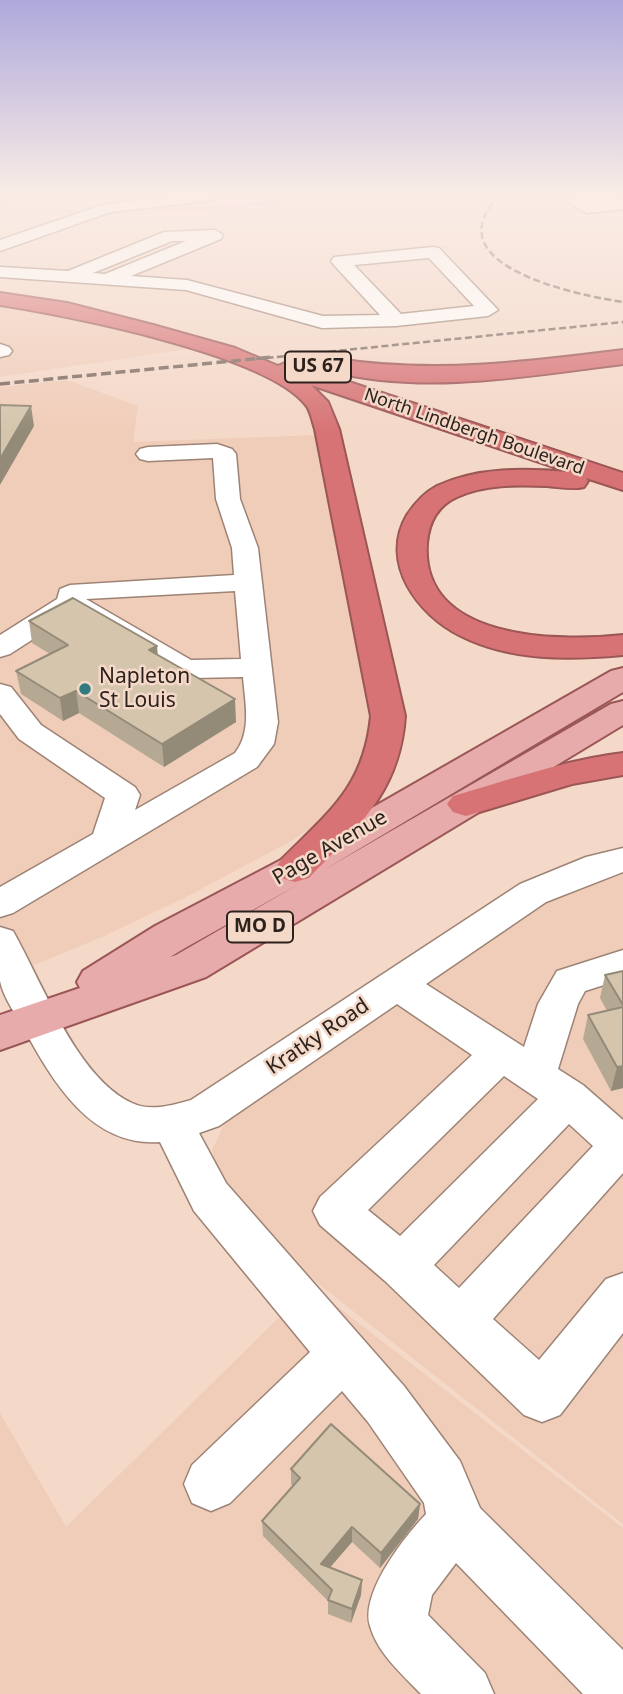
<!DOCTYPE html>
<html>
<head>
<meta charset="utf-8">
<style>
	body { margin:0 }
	canvas { display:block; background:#f4d8c8 }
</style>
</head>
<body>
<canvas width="623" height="1694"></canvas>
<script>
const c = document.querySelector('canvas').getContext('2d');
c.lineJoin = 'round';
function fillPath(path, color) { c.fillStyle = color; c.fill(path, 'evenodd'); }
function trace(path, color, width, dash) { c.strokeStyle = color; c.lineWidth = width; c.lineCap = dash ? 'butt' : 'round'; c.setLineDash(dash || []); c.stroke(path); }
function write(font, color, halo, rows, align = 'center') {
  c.font = font + ' "Noto Sans",sans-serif'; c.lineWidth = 5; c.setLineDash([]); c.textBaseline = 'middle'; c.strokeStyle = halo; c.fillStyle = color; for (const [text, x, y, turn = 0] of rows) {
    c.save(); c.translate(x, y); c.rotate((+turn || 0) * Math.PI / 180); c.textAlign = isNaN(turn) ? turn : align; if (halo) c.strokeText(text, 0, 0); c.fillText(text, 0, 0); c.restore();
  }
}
fillPath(new Path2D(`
	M0 304 89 320 194 348 0 377Z
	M67 380 138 406 133 442 317 435 373 701 375 742 346 802 293 840 184 898 102 937 0 979V387Z
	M623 871V1524L291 1262 222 1186 212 1150 227 1118 531 908 597 877Z
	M311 1286 623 1528V1694H0V1413L66 1527Z`), '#f0cdb9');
trace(new Path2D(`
	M0 204 26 195
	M148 207 192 209 374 195`), '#f799c8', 3.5);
const minor = new Path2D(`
	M176 195H221L213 200 111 212 0 251V240L102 205Z
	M585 195H623L622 198 608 201 623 199V209L587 213 567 201 569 198Z
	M215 230 223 235 221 239 131 276 187 280 323 316 380 315 334 265 331 261 334 257 433 247 439 248 498 310 488 316 396 326 322 328 186 290 0 277V267L68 271 164 232ZM172 241H186L105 274 93 273ZM429 258 474 306 401 314 354 265Z
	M0 344 9 347 12 351 9 355 0 357Z
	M217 444 232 449 236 454 240 499 258 548 278 722 274 744 257 767 13 913 0 917V887L93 834 105 798 19 739 0 714V684L11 687 41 725 135 787 140 795 135 810 235 753C252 731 245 703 243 677L192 678 171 672 72 614 10 654 0 657V635L57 599 60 589 70 585 234 575 232 548 216 499 213 458 148 461 140 459 136 454 140 449 148 447ZM235 591 241 659 191 660 86 599Z
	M623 848V872L546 902 426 984 524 1047 538 1004 557 971 623 950V979L585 991 578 1004 558 1069 583 1085 623 1120V1173L493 1319 539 1360 606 1279 623 1273V1333L560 1415 542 1422 524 1415 385 1281 320 1225 313 1211 320 1197 472 1055 397 1004 219 1126 199 1133 226 1183 404 1386 460 1461 480 1508 623 1650V1694H583L456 1563 432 1595 428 1615 485 1673 494 1694H421C402 1674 378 1654 370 1626 360 1593 405 1536 426 1514L424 1503 368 1422 342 1391 230 1503 211 1511 192 1503 184 1484 192 1465 310 1352 194 1211 160 1142C91 1147 53 1082 24 1029 16 1015 3 997 0 981 0 965 0 944 0 927L13 931C42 982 77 1078 132 1103 150 1112 173 1105 191 1100L520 884 586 857ZM504 1076 538 1099 400 1236 368 1210ZM569 1124 593 1146 459 1288 434 1265Z`);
const major = new Path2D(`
	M623 668V692L322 871 611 704 623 701V725L206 977 0 1050V1015L80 988 77 982 83 971 155 926 281 860 611 671ZM299 884 176 955 170 957 185 948Z`);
const highway = new Path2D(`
	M0 293 67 303 153 325 235 348 278 366 287 362 295 364 623 473V490L586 478 588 481 584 487C572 490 560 487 547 486 517 485 485 484 457 497 437 506 429 522 427 543 420 641 558 642 623 635V655C569 660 511 661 461 636 418 615 379 563 407 515 415 503 424 493 437 486 477 467 526 468 569 472L311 385 328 402 339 429 405 716C400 791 358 827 309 878L295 882 281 878 275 869 281 860C329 812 364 787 371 716L315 429C312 421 311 410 305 404 265 354 65 315 0 305Z
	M623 350V364C527 376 425 395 329 371L326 366 329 361 337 359C434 374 527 362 623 350Z
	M623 753V775L572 784 466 816 453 812 447 804 453 796C509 780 565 760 623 753Z`);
trace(minor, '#9d8375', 3);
trace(major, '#9b5656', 4);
trace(highway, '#9b5656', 4);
fillPath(minor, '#fff');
fillPath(major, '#e7abac');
fillPath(highway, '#d77375');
trace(new Path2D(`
	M499 195C494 202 487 210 484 218 462 273 589 297 623 302
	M256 359 623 322`), '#79675e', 2.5, [7, 3.5]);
trace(new Path2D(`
	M0 384 273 357`), '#79675e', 3.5, [10, 4.5]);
fillPath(new Path2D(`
	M29 621 158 655 236 722 164 767 79 713 63 721 21 694 16 671 50 654 32 643Z
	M623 971V1088L611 1091 583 1039 588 1015 607 1011 600 998 605 975Z
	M291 1469 420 1504 418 1519 380 1568 352 1542 330 1567 362 1580 361 1595 351 1623 328 1614V1601L263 1536 262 1521 293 1486 291 1484Z`), '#b6a994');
fillPath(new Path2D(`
	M31 406 34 426 0 485V459Z
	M157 646 159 668 149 650Z
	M76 691 79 713 63 721 60 698Z
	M235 699 236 722 164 767 162 744Z
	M623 1066V1088L611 1091 617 1067Z
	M420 1504 418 1519 380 1568 381 1553Z
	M352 1527V1542L321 1578V1564Z
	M362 1580 361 1595 351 1623 352 1609Z`), '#948a78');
const building = new Path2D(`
	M0 405 31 406 0 459Z
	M73 598 157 646 149 650 235 699 162 744 76 691 60 698 16 671 68 645 29 621Z
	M623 971V1005L605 975Z
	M623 1007V1066L617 1067 588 1015Z
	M331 1424 420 1504 381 1553 352 1527 321 1564 362 1580 352 1609 328 1600 332 1590 262 1521 300 1478 291 1469Z`);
fillPath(building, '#d4c5ac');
trace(building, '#948a78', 2);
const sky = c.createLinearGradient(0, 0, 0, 432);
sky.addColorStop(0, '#aea9db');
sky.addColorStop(0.45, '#faede6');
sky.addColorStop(1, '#faede600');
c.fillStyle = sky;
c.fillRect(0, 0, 623, 432);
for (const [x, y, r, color] of [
	[85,689,7,"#327b80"]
]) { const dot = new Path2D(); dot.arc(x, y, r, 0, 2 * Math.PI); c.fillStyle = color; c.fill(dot); trace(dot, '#f4d8c8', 2.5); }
write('18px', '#2c211c', '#f4d8c8', [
	["North Lindbergh Boulevard",474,432,19]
]);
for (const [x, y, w] of [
	[318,367,66],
	[260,927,66]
]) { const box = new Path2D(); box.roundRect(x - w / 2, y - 15.5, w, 31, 5); c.fillStyle = '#f4d8c8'; c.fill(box); trace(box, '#2c211c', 2); }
write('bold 19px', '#2c211c', null, [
	["US 67",318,367],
	["MO D",260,927]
]);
write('21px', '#2c211c', '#f4d8c8', [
	["Napleton",99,677],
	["St Louis",99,701]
], 'left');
write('21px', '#2c211c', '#f4d8c8', [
	["Page Avenue",330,848,-30],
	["Kratky Road",318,1037,-34]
]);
</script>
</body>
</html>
